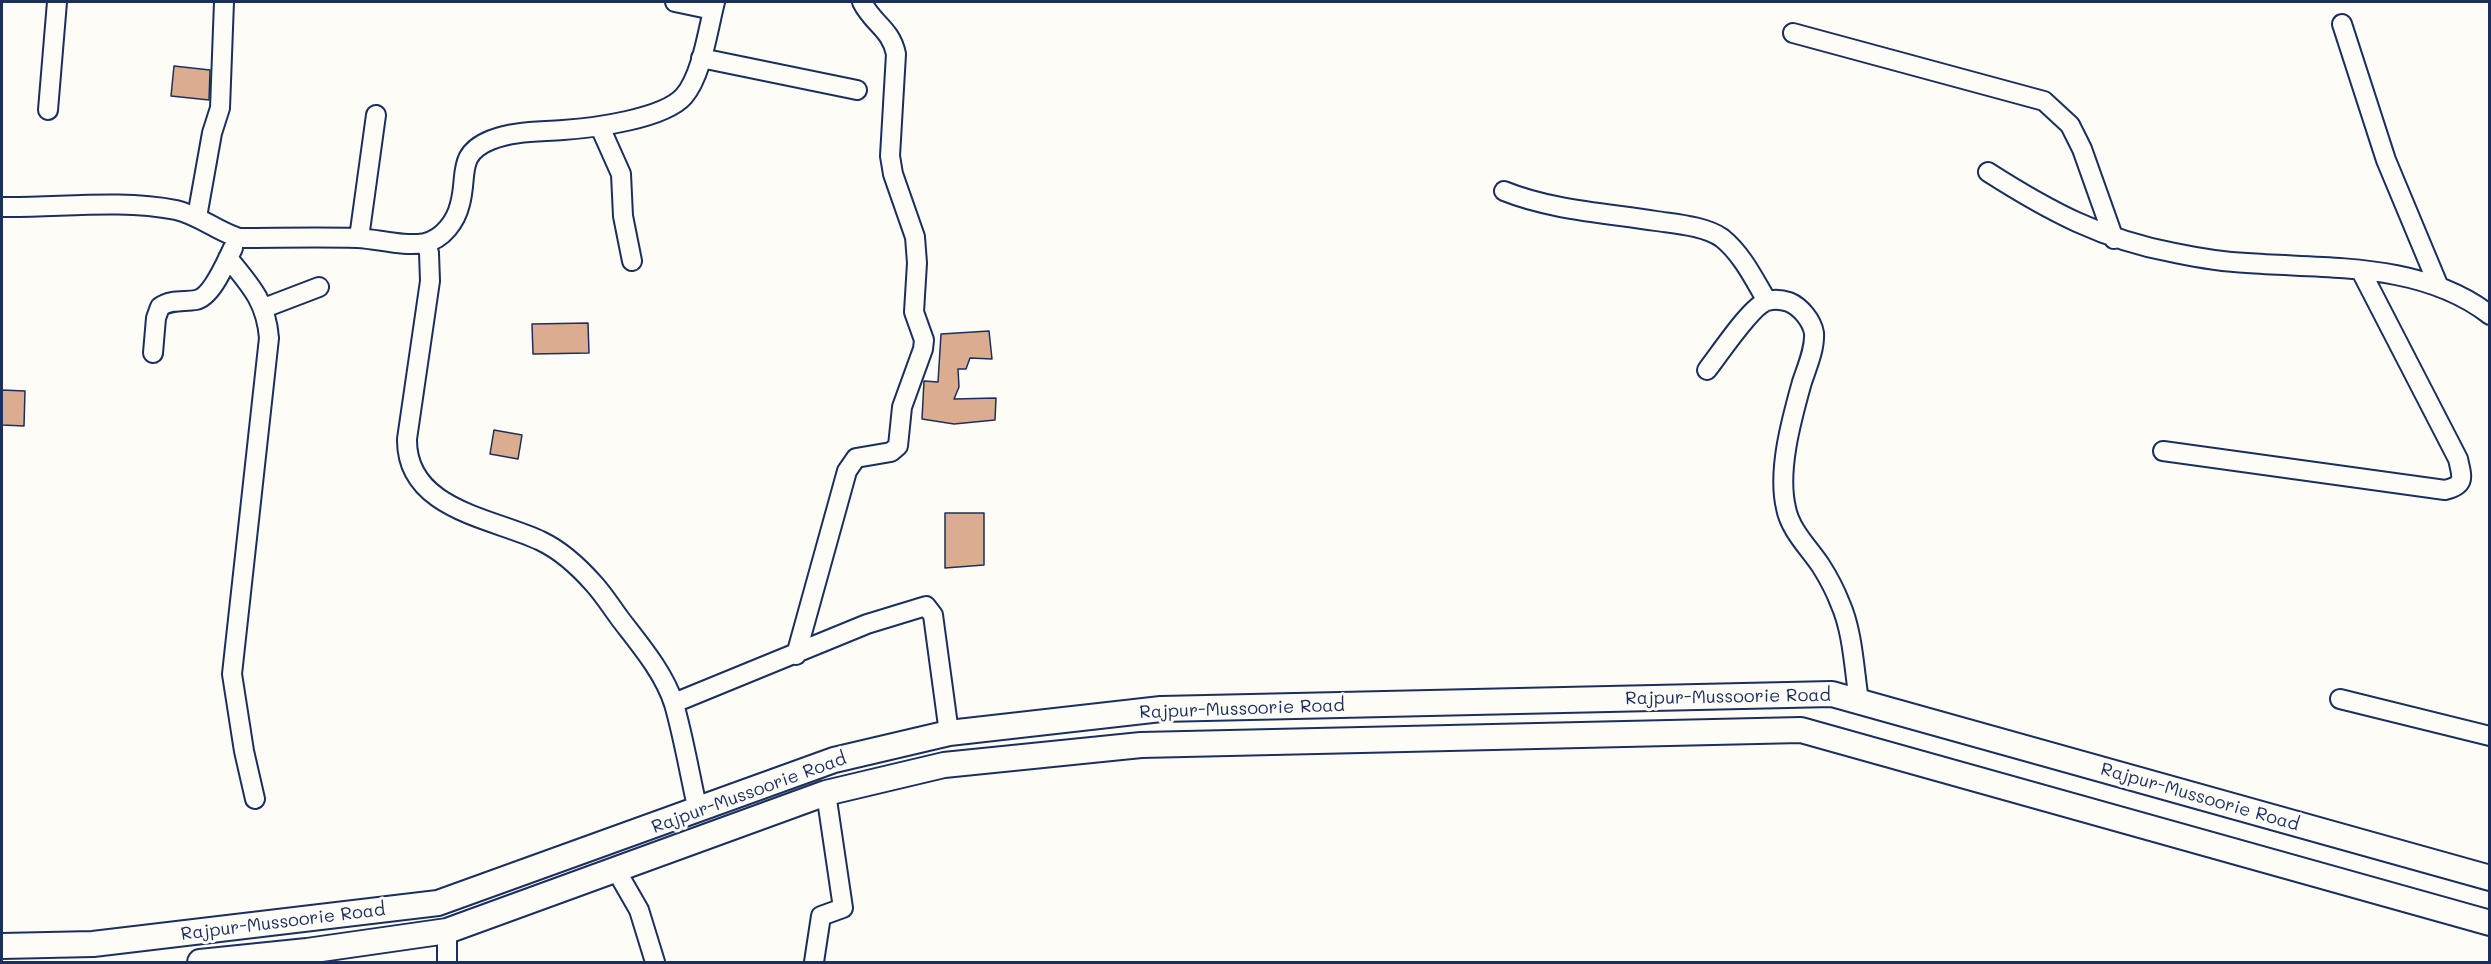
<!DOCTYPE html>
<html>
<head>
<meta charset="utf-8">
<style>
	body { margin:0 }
	#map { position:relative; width:2491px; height:964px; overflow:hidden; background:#fdfcf7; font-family:Mali,sans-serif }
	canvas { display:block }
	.frame { position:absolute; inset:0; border:3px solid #1b2f5e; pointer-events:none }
</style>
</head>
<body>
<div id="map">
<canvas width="2491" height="964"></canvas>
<div class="frame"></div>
</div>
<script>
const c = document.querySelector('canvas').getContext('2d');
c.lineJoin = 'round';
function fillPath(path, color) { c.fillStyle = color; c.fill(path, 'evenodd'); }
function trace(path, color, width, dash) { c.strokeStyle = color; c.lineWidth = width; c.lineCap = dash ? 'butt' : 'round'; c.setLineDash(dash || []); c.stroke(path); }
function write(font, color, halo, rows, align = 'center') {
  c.font = font + ' Mali,sans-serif'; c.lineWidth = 6; c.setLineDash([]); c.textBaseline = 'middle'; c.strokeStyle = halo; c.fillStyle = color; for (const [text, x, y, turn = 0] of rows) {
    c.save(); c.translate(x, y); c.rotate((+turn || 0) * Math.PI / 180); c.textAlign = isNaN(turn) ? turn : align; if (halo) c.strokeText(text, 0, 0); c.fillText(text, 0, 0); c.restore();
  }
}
const building = new Path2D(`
	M174 66 210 70 209 100 171 96Z
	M588 323 589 353 533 354 532 324Z
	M989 331 992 359 970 358 966 369H958L959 387 954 399 996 398 995 420 954 424 922 419 924 381 938 382 941 334Z
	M2 390 25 391 24 426 2 425Z
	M494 430 522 435 518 459 490 454Z
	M945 513H984V565L945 568Z`);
fillPath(building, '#dcac8e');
trace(building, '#1b2f5e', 1.5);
const minor = new Path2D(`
	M675 2 713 10
	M2342 24 2386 160 2439 287
	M1793 33 2044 101 2070 125 2082 149 2114 239
	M701 58 857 90
	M48 110 57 2
	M600 127 621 174 623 216 632 261
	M1988 172C2049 211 2103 240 2175 253 2199 258 2223 262 2247 263 2328 269 2422 262 2490 315
	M1504 191C1551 210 1605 213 1656 221 1676 224 1705 226 1722 238 1742 254 1754 279 1767 301
	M2 207C59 208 119 199 176 210 199 215 216 231 239 238 278 238 318 237 357 238 379 239 403 247 425 243 443 239 456 221 460 204 468 175 456 154 491 140 513 131 540 132 563 130 593 128 664 119 684 96 702 75 708 29 715 2
	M197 217 212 133 220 108 224 2
	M359 238 376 115
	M426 243 429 253 430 281 407 439C406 510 493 518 541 541 562 551 579 567 594 584 604 595 612 608 621 620 641 646 664 673 674 704 684 739 690 776 698 811
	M228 258C250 285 266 301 269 338L232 674 244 751 255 799
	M264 308 319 287
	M153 353 156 318 160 307C171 299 184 302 196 300 212 297 226 262 233 248
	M1707 370C1719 355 1751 306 1767 301 1774 299 1783 300 1789 302 1801 307 1812 321 1814 333 1815 349 1807 367 1802 382 1792 418 1777 470 1786 508 1790 530 1809 548 1821 566 1828 577 1835 590 1840 603 1853 632 1854 669 1859 701
	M2163 451 2445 490C2466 485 2462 477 2458 459L2361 271
	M796 655 847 471 856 458 891 452 898 446 902 407 923 349 924 340 914 312 917 263 915 237 893 174 890 156 896 54C891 29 873 24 862 2
	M2340 699 2490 736
	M674 703 867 624 926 606 933 615 949 733
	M616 870 639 910 655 962
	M447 931V962
	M814 962 821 916 843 908 826 793`);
const major = new Path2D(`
	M2 946 93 944 438 903 834 760 949 733 1161 709 1832 694 2490 878
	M200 962 307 951 447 931 826 793 944 765 1141 745 1801 730 2490 923`);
trace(minor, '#1b2f5e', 22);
trace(major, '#1b2f5e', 28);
trace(minor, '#fdfcf7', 18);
trace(major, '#fdfcf7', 24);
write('18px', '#1b2f5e', '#fdfcf7', [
	["Rajpur-Mussoorie Road",1728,697,-1],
	["Rajpur-Mussoorie Road",1242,709,-2],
	["Rajpur-Mussoorie Road",749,793,-20],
	["Rajpur-Mussoorie Road",2200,797,16],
	["Rajpur-Mussoorie Road",283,922,-7]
]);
</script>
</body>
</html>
